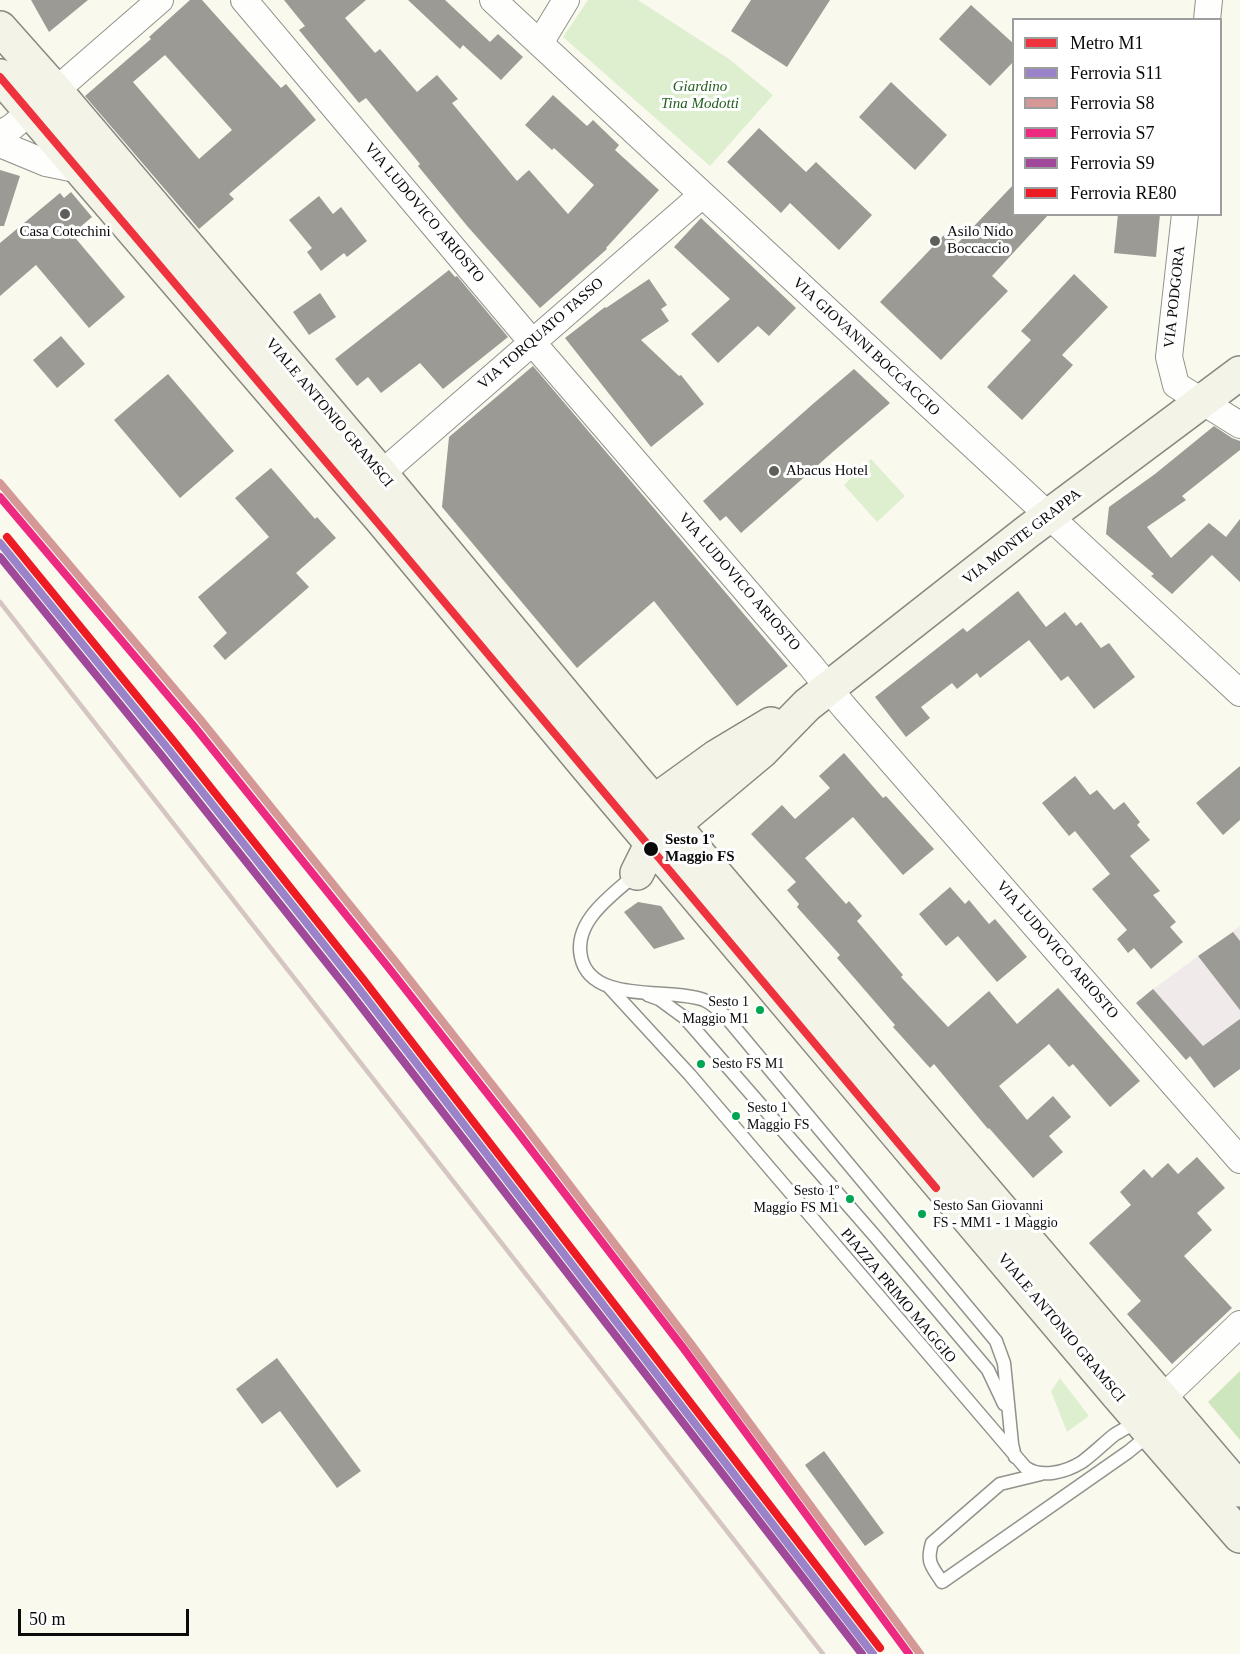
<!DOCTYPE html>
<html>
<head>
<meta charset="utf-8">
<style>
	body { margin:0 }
	#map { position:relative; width:1240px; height:1654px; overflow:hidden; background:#f9f9ee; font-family:"Times New Roman",serif }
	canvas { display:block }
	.legend { position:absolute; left:1012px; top:18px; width:210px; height:198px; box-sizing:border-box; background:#fff; border:2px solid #9d9d9d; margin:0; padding:8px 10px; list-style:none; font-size:18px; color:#0a0a0a }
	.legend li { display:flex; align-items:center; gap:12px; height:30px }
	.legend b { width:30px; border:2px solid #9d9d9d }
	.scale { position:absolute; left:18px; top:1609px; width:171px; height:27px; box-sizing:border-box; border:3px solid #0a0a0a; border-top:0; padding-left:8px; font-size:18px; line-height:21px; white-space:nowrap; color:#0a0a0a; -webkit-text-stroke:4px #fff; paint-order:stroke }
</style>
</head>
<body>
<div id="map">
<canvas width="1240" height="1654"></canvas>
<ul class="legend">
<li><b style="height:8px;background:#ee333e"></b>Metro M1</li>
<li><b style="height:8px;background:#9a83c9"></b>Ferrovia S11</li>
<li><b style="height:8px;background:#d49897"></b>Ferrovia S8</li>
<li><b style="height:8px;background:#ed2a81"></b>Ferrovia S7</li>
<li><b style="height:8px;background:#a0499a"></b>Ferrovia S9</li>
<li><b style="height:8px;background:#ed1c24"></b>Ferrovia RE80</li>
</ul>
<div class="scale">50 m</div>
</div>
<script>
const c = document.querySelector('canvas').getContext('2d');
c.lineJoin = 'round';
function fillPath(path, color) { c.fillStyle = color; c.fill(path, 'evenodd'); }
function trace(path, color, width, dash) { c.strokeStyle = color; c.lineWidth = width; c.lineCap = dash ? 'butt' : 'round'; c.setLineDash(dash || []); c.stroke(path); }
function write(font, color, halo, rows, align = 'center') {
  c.font = font + ' "Times New Roman",serif'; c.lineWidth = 6; c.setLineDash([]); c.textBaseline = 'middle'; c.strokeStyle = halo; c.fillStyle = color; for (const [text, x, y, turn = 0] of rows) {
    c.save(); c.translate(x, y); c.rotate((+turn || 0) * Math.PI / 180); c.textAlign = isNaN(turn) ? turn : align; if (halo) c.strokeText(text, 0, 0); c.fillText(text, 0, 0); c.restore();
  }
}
fillPath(new Path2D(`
	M1240 926V1069L1214 1088 1191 1057 1186 1060 1136 1003 1153 989Z`), '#f0eaeb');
fillPath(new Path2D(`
	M588 0H638L729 59 773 95 710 166 563 37Z
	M871 459 905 496 877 522 844 485Z
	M1060 1378 1089 1416 1067 1432 1051 1391Z`), '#deefcf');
fillPath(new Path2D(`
	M1240 1371V1440L1208 1402Z`), '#cee6bd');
fillPath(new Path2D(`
	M31 0H88L49 32Z
	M190 0H202L281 88 286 84 316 120 229 194 234 199 199 229 85 96 151 39 149 37ZM165 55 232 130 199 159 133 82Z
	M284 0H366L345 18 375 53 380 49 417 92 437 75 458 99 452 103 517 181 529 170 568 214 594 185 554 148 552 150 525 125 553 95 587 126 593 120 619 145 615 150 659 190 606 248 607 249 540 308 468 227 418 166 420 164 366 98 359 103 341 81 299 30 305 26Z
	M408 0H445L490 42 498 34 523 57 501 80 463 45 460 49Z
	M751 0H830L787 67 731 31Z
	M971 5 1014 44V61L990 86 939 39Z
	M891 82 947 135 915 170 859 117Z
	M759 128 806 172 816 162 872 215 839 250 790 203 781 213 727 162Z
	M0 170 20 176 4 226H0Z
	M1014 184V214H1049L992 276 1008 291 941 360 880 302 947 232 958 243Z
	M71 192 92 217 72 234 125 297 89 328 36 265 0 296V243L60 193 64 198Z
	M319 196 333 214 341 207 367 241 347 257 344 253 321 271 307 252 312 248 289 220Z
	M1118 214H1160L1156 257 1114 253Z
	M701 218 796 308 769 336 758 326 718 363 691 334 730 299 674 247Z
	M449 270 455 277 457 276 508 337 443 389 420 363 381 393 368 377 357 386 335 359Z
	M1074 274 1108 307 1062 355 1073 365 1022 420 987 387 1031 340 1021 331Z
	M649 279 667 305 661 309 669 321 641 340 679 376 681 375 704 404 651 447 565 338 605 307 606 308Z
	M320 293 336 317 309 335 293 312Z
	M61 336 85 364 57 388 33 360Z
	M533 366 788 666 737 706 654 601 577 668 442 507 449 437Z
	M854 369 890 403 835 450 741 533 726 516 720 521 703 501 814 403Z
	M168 374 234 451 180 498 114 420Z
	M1214 426 1232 438 1240 441V450L1182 496 1186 500 1147 527 1171 558 1209 523 1226 537 1240 519V582L1212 555 1172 594 1151 576 1154 574 1106 534 1109 507 1155 474Z
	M271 468 315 519 317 517 336 538 296 573 309 587 225 660 213 646 227 633 198 597 269 537 235 498Z
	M1018 591 1046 627 1065 612 1076 626 1081 622 1101 648 1109 643 1135 677 1094 709 1068 676 1061 681 1029 640 980 678 977 673 957 689 952 683 921 707 930 718 906 737 875 697 963 628 967 632Z
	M844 753 883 798 886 796 934 849 903 875 853 817 805 858 846 904 849 901 862 916 857 921 903 975 901 977 948 1027 989 991 1017 1024 1058 988 1140 1081 1110 1107 1073 1064 1069 1067 1049 1044 999 1086 1027 1120 1053 1096 1071 1117 1049 1136 1063 1152 1033 1178 989 1128 988 1129 934 1064 930 1068 893 1027 895 1025 837 958 840 955 797 907 799 904 787 890 796 882 751 834 782 805 795 819 830 788 819 776Z
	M1240 766V820L1223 835 1196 803Z
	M1075 776 1090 795 1097 790 1114 810 1124 802 1140 822 1137 825 1150 840 1130 856 1160 891 1153 895 1176 922 1170 927 1183 942 1151 969 1134 948 1128 953 1117 939 1127 930 1092 889 1110 874 1075 831 1069 836 1042 803Z
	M950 887 965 904 969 900 989 924 995 919 1027 957 997 982 958 936 946 946 919 914Z
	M638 902 661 906 685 939 654 949 624 912Z
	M1233 932 1240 941V1010L1198 956Z
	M1153 989 1203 1046 1240 1019V1069L1214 1088 1190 1056 1186 1060 1136 1003Z
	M1197 1157 1225 1188 1197 1213 1212 1230 1184 1256 1232 1308 1172 1364 1127 1314 1141 1301 1089 1243 1131 1205 1120 1192 1144 1169 1152 1178 1168 1163 1178 1174Z
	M277 1358 361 1471 337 1488 280 1411 262 1424 236 1389Z
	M824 1451 884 1533 865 1546 805 1465Z`), '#9b9a94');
const lane = new Path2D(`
	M637 873C614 894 573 920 581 957 591 1005 670 987 704 1000 713 1004 719 1010 726 1017L996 1341 1004 1363 1012 1444 1015 1457
	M609 987 690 1075 1025 1467C1041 1479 1066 1472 1082 1462 1093 1454 1103 1444 1114 1435 1122 1430 1130 1426 1138 1421
	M648 995 659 999 685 1018 874 1235 988 1370 1004 1404
	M1041 1474 1000 1484 932 1543C926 1563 932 1566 942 1582L1128 1452 1149 1435`);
const street = new Path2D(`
	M244 0 532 342 811 666 844 707 1240 1160
	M493 0C741 232 993 461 1240 693
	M1207 20 1209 0
	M540 43 566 0
	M0 134 12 127 61 86 160 0
	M0 144 46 163 80 170
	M1185 214 1169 357 1176 385 1240 425
	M381 474 702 195
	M1149 1411 1240 1324`);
const secondary = new Path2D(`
	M0 28 56 91 381 474 632 776 1240 1490
	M0 76 380 518 588 768 892 1128 1118 1395 1240 1536
	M637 814 716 757 771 724
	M637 873 652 843 762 751 807 705 1027 532 1240 373`);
trace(lane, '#92928d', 15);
trace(street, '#92928d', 28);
trace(secondary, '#888883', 36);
trace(lane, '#fefefc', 12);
trace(street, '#fefefc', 26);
trace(secondary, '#f3f3e7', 33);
trace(new Path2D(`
	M0 602 823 1654`), '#d5c6c4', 4.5);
trace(new Path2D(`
	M0 543 169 750 356 985 873 1654`), '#9a83c9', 8);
trace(new Path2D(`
	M0 483 200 719 395 961 523 1124 691 1344 920 1654`), '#d49897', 8);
trace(new Path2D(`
	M0 497 193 725 388 967 516 1130 684 1349 909 1654`), '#ed2a81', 8);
trace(new Path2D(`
	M0 557 162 756 349 991 862 1654`), '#a0499a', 8);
trace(new Path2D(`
	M7 537 176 744 363 979 880 1648`), '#ed1c24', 8);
trace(new Path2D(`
	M0 77 388 535 936 1188`), '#ee333e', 8);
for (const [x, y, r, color] of [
	[65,214,6,"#5e5e5a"],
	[935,241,6,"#5e5e5a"],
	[774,471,6,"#5e5e5a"],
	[651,849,8,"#0a0a0a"],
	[760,1010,5,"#00a651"],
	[701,1064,5,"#00a651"],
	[736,1116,5,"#00a651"],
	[850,1199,5,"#00a651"],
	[922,1214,5,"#00a651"]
]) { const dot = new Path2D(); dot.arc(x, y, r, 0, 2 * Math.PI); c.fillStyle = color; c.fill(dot); trace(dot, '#fff', 2); }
write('14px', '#0a0a0a', '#fff', [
	["Sesto 1",749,1002,"right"],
	["Maggio M1",749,1019,"right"],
	["Sesto FS M1",712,1064],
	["Sesto 1",747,1108],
	["Maggio FS",747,1125],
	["Sesto 1º",839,1191,"right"],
	["Maggio FS M1",839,1208,"right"],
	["Sesto San Giovanni",933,1206],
	["FS - MM1 - 1 Maggio",933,1223]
], 'left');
write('italic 15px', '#245e1f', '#fff', [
	["Giardino",700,87],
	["Tina Modotti",700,104]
]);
write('15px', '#0a0a0a', '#fff', [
	["VIA LUDOVICO ARIOSTO",424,213,50],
	["VIA PODGORA",1175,297,-84],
	["VIA TORQUATO TASSO",541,334,-41],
	["VIA GIOVANNI BOCCACCIO",866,347,43],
	["VIALE ANTONIO GRAMSCI",329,413,50],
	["VIA MONTE GRAPPA",1022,537,-38],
	["VIA LUDOVICO ARIOSTO",739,582,49],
	["VIA LUDOVICO ARIOSTO",1057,950,49],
	["PIAZZA PRIMO MAGGIO",898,1296,50],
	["VIALE ANTONIO GRAMSCI",1061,1328,50]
]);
write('15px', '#0a0a0a', '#fff', [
	["Casa Cotechini",65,232,"center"],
	["Asilo Nido",947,232],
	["Boccaccio",947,249],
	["Abacus Hotel",786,471]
], 'left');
write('bold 15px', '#0a0a0a', '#fff', [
	["Sesto 1º",665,840],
	["Maggio FS",665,857]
], 'left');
</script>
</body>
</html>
